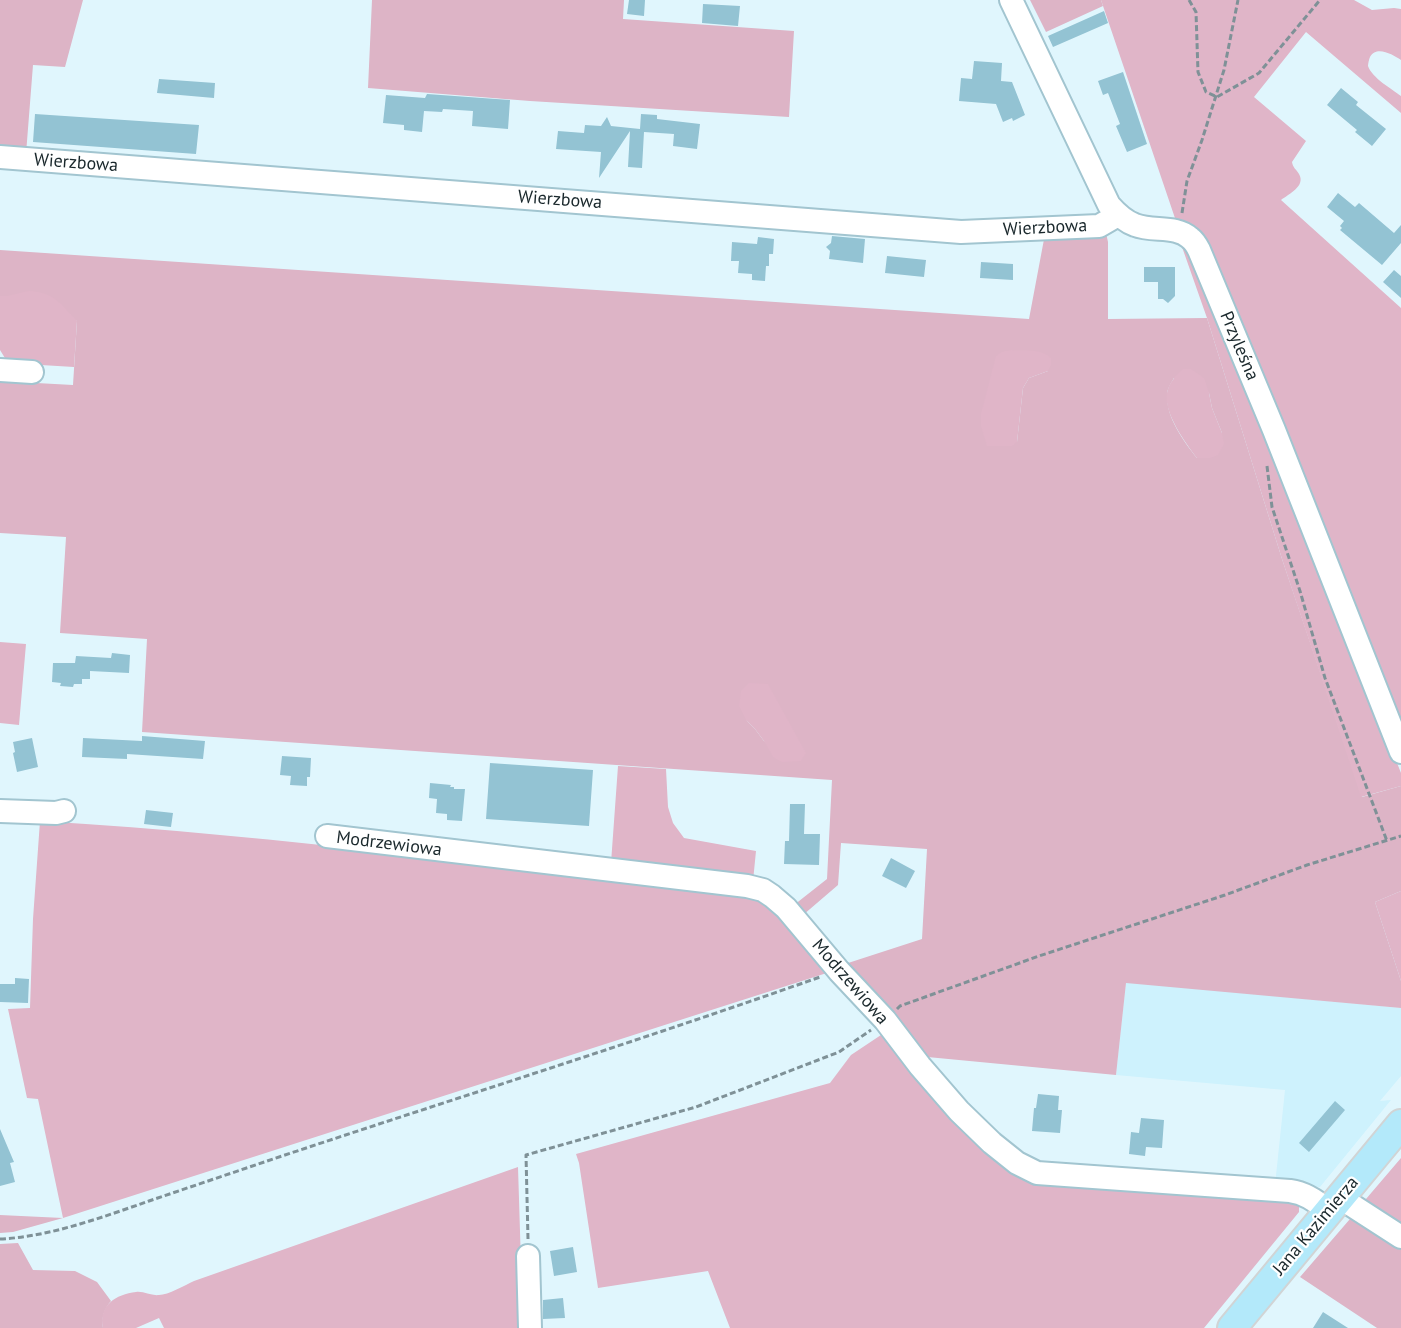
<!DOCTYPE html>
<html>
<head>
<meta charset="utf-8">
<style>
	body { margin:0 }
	canvas { display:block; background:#e0f6fd }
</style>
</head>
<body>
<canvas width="1401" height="1328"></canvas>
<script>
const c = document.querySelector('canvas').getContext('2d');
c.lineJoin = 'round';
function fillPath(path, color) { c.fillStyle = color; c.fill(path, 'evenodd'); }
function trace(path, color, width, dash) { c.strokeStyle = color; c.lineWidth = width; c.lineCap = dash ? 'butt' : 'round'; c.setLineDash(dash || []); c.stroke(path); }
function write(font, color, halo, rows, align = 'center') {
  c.font = font + ' "PT Sans",sans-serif'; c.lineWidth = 4.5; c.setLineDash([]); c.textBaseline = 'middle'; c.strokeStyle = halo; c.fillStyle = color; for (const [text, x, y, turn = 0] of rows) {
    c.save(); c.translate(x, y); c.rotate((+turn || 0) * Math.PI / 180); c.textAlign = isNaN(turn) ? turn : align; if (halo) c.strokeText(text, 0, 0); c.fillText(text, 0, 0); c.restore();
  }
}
fillPath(new Path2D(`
	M1126 982 1401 1008V1076L1380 1101 1391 1100 1320 1187 1275 1185 1285 1090 1116 1075Z`), '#cef2fd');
fillPath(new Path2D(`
	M0 0H83L65 67 33 65 26 154 0 152Z
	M372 0H624L623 19 794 31 789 117 530 101 368 88Z
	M1030 0H1101L1103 6 1046 32Z
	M1106 233 1108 242V319L1207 318 1282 559 1362 797 1401 786V891L1375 902 1401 981V1008L1126 983 1116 1075 917 1056 845 964 922 939 927 849 841 843 838 885 803 915 794 905 827 879 832 780 142 732 147 639 60 633 66 537 0 533V381L73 385 77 321 7 296H0V250L1029 319 1045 234ZM996 356 1048 371 1029 378 1023 388 1017 442ZM1174 378 1209 393 1212 408 1222 433 1197 458C1184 442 1166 417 1167 395 1167 389 1171 383 1174 378ZM746 720 801 761 764 741 755 729Z
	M1356 1212 1401 1243V1328H1377L1300 1277Z
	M0 1215 63 1218 13 1232 0 1233Z
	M18 1243 33 1270 75 1271 97 1282 111 1301C104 1309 101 1318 103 1328H0V1244Z`), '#ddb4c6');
fillPath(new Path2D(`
	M1101 0H1354L1372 10 1394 8 1401 9V60C1393 55 1377 45 1370 57 1369 59 1368 64 1368 66 1372 78 1392 89 1401 96V113L1306 32 1254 97 1306 141 1292 162C1293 168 1296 169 1299 174 1306 186 1289 194 1281 200L1401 308V732L1178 227Z
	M1182 247H1191L1282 472 1401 773V786L1361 797 1282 559 1207 318Z
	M29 291C54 292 61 304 77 321L74 367 8 363 0 350V296H7Z
	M1011 350C1024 351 1040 348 1051 358V365L1048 371 1029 378 1023 388 1017 442 1012 446H987L981 426V414L996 356 1002 352Z
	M1183 369H1191L1204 378 1209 393 1212 408 1222 433 1224 444 1218 455 1210 458H1197C1186 444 1163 412 1167 393 1168 384 1176 375 1183 369Z
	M0 642 26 644 19 725 0 723Z
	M749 683 768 684 806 753 801 761 782 762 773 757 764 741 755 729 746 720 739 706 741 691Z
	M618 766 666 769 668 807 673 823 684 838 756 851 753 881 611 863Z
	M40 821C284 835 526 871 769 897L833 971 63 1218 38 1099 27 1098 8 1009 30 1008 33 919Z
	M1401 891V981L1375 902Z
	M884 1033 1022 1177 1295 1199 1299 1207V1212L1204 1328H730L708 1271 598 1288 579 1163 576 1154 830 1083 851 1055Z
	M1401 1158V1233L1360 1206Z
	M518 1167 523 1328H164L159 1318 136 1328H103C98 1306 116 1294 136 1292 144 1291 151 1296 159 1295 168 1295 185 1285 194 1281Z`), '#e0b5c8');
fillPath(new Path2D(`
	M629 0H645L644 16 627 14Z
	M703 4 740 6 738 26 702 23Z
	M1104 11 1108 23 1053 47 1048 36Z
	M974 61 1002 63 1001 81 1012 82 1025 115 1013 121 1012 118 1003 122 996 104 959 101 961 78 972 79Z
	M1123 72 1147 144 1127 152 1116 126 1120 124 1108 93 1103 95 1098 81Z
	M159 79 215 83 214 98 157 93Z
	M1341 88 1358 102 1356 105 1386 129 1372 146 1355 132 1357 130 1327 105Z
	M427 94 510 100 508 129 472 126 473 111 443 109 442 112 424 111 422 132 404 130V125L383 123 386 95 425 98Z
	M35 114 199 125 196 154 33 142Z
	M641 114 657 115V119L700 124 697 149 673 146 674 134 644 132 642 168 628 167 630 131 599 178 601 152 556 149 558 131 584 133 585 125 601 126 607 117 611 126 640 129Z
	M1338 193 1355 207 1359 203 1394 233 1401 225V243L1382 265 1340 230 1342 228 1340 226 1344 221 1327 207Z
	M832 236 865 239 863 263 829 259 830 251 826 247 831 243Z
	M758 237 774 239 773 254H769V266H766L765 281 752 280V274L738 273 739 261H731L732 242 757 244Z
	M887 256 926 260 924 277 885 273Z
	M981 262 1013 264V280L980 278Z
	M1144 267H1175V296L1168 303 1163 299H1158V282H1144Z
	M1394 270 1401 276V298L1383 282Z
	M112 653 130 655 129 673 90 671V679H82V684H74L73 687 60 686 61 683 52 682 53 663H75L76 656 111 658Z
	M142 736 205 741 203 759 127 754V759L82 757 83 738 142 741Z
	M32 738 38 767 17 772 13 753 15 752 13 742Z
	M282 756 311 758 310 777H307V786L290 785 291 776 280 775Z
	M490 763 593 770 589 826 486 819Z
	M430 783 451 785 450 787H454V789H465L462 821 447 820V814L436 813 437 799 429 798Z
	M790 804H805L804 834H820L819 865 784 864 785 841H789Z
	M146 810 173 813 171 827 144 824Z
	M891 858 915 871 906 888 882 876Z
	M15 978 29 979 28 1003 0 1002V984H15Z
	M1038 1094 1059 1096 1058 1110H1062L1060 1133 1032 1131 1034 1108H1036Z
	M1335 1101 1345 1110 1309 1152 1299 1143Z
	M1141 1118 1164 1120 1162 1148 1146 1147 1145 1156 1129 1154 1131 1132 1139 1133Z
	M0 1129 14 1162 10 1163 15 1182 0 1186Z
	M573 1247 577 1272 554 1276 550 1251Z
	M563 1298 565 1318 543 1319V1300Z
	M1323 1312 1348 1328H1313Z`), '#93c3d3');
const minor = new Path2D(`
	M1011 0 1109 205C1116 213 1124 221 1135 225 1153 232 1176 225 1190 238 1194 241 1197 246 1199 250L1274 430 1401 752
	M0 157 961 232 1099 226 1118 215
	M0 370 32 372
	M0 811 56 813 64 811
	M327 836 747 886 763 890 772 896 786 908 839 971 885 1020 920 1066 959 1111 992 1143 1017 1163 1037 1173 1290 1191C1305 1193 1317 1201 1328 1211
	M1339 1197 1401 1237
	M528 1256 530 1328`);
const major = new Path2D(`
	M1232 1328 1401 1124`);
trace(minor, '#a2c5d0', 26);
trace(major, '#d1d4d5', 32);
trace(new Path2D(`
	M1189 0 1196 12 1198 72 1206 92 1217 97 1259 73 1320 0
	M1182 213 1187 181 1202 140 1224 70 1238 0
	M1267 466 1272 507 1300 591 1325 678 1387 841
	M897 1009 900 1006 1039 956 1225 895 1307 865 1401 836
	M0 1239C49 1237 103 1217 149 1201 190 1187 232 1173 273 1159 456 1098 639 1041 820 977
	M528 1239 526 1155 696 1107 839 1052 871 1030`), '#7f9197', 3, [6, 3]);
trace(minor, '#fff', 22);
trace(major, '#b3e9fa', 28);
write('18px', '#19272b', '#fff', [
	["Wierzbowa",76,163,4],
	["Wierzbowa",560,200,4],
	["Wierzbowa",1045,228,-3],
	["Przyleśna",1239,346,67],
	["Modrzewiowa",389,844,7],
	["Modrzewiowa",850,982,49],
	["Jana Kazimierza",1316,1226,-50]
]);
</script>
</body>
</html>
